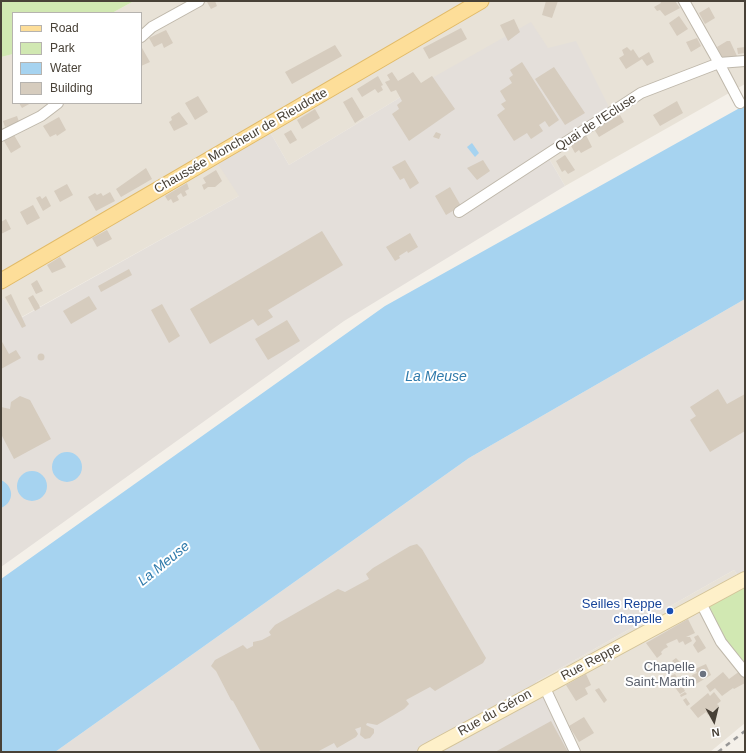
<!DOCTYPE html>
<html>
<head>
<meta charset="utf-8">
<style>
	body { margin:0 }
	#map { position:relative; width:746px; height:753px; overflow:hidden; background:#f4f0e9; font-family:Arial,sans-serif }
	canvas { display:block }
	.frame { position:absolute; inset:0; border:2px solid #484137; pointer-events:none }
	.legend { position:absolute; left:12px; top:12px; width:130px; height:92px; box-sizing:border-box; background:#fff; border:1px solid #b6b3af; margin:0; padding:5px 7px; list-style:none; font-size:12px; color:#484137 }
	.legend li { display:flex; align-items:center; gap:8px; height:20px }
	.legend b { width:20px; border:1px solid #b6b3af }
	.north { position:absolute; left:694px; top:701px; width:40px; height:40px; -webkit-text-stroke:3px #fff; paint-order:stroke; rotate:172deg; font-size:11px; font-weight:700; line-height:16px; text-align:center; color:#484137 }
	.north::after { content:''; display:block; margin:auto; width:14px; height:18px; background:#484137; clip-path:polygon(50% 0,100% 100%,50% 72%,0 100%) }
</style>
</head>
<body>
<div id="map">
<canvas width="746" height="753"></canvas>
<div class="frame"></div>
<ul class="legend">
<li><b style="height:5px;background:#fdde99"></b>Road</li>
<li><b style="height:11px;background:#d1e8b2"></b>Park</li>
<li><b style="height:11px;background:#a6d3f0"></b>Water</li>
<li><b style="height:11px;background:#d6ccbe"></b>Building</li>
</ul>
<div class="north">N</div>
</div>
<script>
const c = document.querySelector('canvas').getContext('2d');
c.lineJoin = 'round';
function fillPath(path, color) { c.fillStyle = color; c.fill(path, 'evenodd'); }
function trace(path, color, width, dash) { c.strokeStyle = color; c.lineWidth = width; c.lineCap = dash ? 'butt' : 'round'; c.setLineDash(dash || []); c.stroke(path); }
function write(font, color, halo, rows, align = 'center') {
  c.font = font + ' Arial,sans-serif'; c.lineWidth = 4; c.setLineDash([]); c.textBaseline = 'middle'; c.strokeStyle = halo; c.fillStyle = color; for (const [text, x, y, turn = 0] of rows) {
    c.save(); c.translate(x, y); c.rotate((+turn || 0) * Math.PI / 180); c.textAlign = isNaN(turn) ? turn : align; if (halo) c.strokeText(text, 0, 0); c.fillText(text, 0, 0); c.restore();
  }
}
fillPath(new Path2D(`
	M134 1H745V84L565 186 544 150 432 78 289 165 270 132 239 196 18 319 1 296V57L13 54V103H141V13H112Z
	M734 570 745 586V723L710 752H571L536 682Z`), '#e8e2d7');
fillPath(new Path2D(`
	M531 22 548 48 576 41 609 107 544 150 565 186 344 321 1 567V296L19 319 239 196 218 164 270 132 289 165 432 78Z
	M745 299V586L734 570 536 682 571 752H55L469 458Z`), '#e4dfda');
fillPath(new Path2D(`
	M1 1H134L112 13H13V54L1 57Z
	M745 586V672L703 608Z`), '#d1e8b2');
fillPath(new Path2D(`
	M745 105V299L469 458 55 752H1V579L385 306Z
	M472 143 479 153 475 157 467 147Z
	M52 467a15 15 0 1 1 30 0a15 15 0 1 1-30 0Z
	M17 486a15 15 0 1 1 30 0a15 15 0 1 1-30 0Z
	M1 480C14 486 15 502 1 508Z`), '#a6d3f0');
fillPath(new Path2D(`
	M208 1H215L217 6 211 9 207 2Z
	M546 1H558L552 18 542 15Z
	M660 1H675L680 8 665 16 660 10 657 11 654 7 661 3Z
	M709 7 715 18 705 24 699 13Z
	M679 16 688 29 677 36 669 23Z
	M514 19 520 32 508 41 500 25Z
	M461 28 467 39 429 59 423 48Z
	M166 30 173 43 164 48 162 43 154 47 149 38Z
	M697 38 701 46 691 52 686 42Z
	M727 41H730L737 56 723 59 717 47Z
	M335 45 342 56 292 84 285 72Z
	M627 47 631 51 633 49 639 58 649 52 654 62 647 66 642 59 626 69 619 58 624 55 622 50Z
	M745 47V53L738 54 737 48Z
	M141 48H142L150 62 141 66Z
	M522 62 559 120 549 127 545 121 539 125 543 131 531 139 527 133 514 141 497 115 505 109 501 104 506 101 500 91 512 83 509 78 513 75 510 70Z
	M554 67 585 113 565 125 535 79Z
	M392 72 398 81 413 72 421 83 432 76 455 109 409 141 392 114 399 109 397 105 402 101 396 90 391 92 385 82 390 80 387 75Z
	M378 76 383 85 381 86 383 90 378 93 375 89 362 97 357 89Z
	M198 96 208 112 195 120 185 103Z
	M352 97 364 117 355 123 343 102Z
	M677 101 683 113 660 126 653 115Z
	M19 103H31L22 108Z
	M315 109 320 118 302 129 297 120Z
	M179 112 188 124 174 131 169 122 172 120 171 117Z
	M620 115 624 122 599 137 594 129Z
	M17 116 19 122 5 127 3 121Z
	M59 117 66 130 57 136 56 134 50 137 43 126Z
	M291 130 297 140 290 144 284 134Z
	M436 132 441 134 439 139 433 137Z
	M14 135 21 147 11 153 4 141Z
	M586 135 592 147 581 153 579 150 575 153 570 144Z
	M565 155 575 170 568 174 565 170 562 172 556 161Z
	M405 160 419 183 410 189 404 178 400 180 392 167Z
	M483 160 490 171 477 180 467 168Z
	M146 168 152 179 121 197 116 189Z
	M216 170 222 181 215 187H208L204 190 202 185 206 183 203 178Z
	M187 183 189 189 185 191 187 195 183 197 181 193 177 196 179 200 173 203 171 199 168 201 165 196Z
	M67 184 73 195 60 202 54 191Z
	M450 187 461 206 446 215 435 196Z
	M110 192 115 201 96 211 88 197 95 193 97 195 101 193 103 196Z
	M40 196 42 199 46 196 51 206 43 211 36 198Z
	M33 205 40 218 27 225 20 212Z
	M6 219 11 229 1 234V222Z
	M107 230 112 239 97 247 92 238Z
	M322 231 343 265 268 310 273 317 258 326 253 319 210 344 190 309Z
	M410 233 418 247 408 253 407 251 399 256 400 258 395 261 386 247Z
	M60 257 66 267 52 273 47 265Z
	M129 269 132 275 101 292 98 286Z
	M37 280 43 291 36 294 31 284Z
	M11 294 26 326 22 328 5 297Z
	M33 295 39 305 40 308 35 311 28 298Z
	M89 296 97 309 71 324 63 311Z
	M162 304 180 336 169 343 151 310Z
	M287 320 300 341 268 360 255 339Z
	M1 340 9 354 16 350 21 358 1 369Z
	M37.5 357a3.5 3.5 0 1 1 7 0a3.5 3.5 0 1 1-7 0Z
	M718 389 727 404 745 394V431L710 452 690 420 696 416 690 407Z
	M20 396 30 400 51 439 14 459 1 434V407L10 409 11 402Z
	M417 544 422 549 486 658 483 663 440 688 435 691 430 687 406 700 409 704 404 709 377 725 367 723 366 725 374 729V733L370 738 365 739 360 735 361 727 355 729 358 734 356 737 337 748 334 743 317 752H261L233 701 231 700 216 671 211 666 215 660 243 645 247 649 253 646V642L262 640 271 635 269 632 275 625 338 589 345 592 369 579 366 574 373 568 410 546Z
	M688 619 695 633 686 637H690L692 641 685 645 683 641 679 643 677 639 666 644 668 647 664 649 661 652 662 654 657 658 646 643Z
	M698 635 706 648 698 653 693 645 696 641 694 637Z
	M676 658 683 665 680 668 672 661Z
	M706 664 711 675 696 684 692 675 697 673 695 669Z
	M674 665 679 670 675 673 672 669Z
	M740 671 745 679V683L734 689 733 688 722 696 715 688 710 692 706 686 723 672 729 679Z
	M586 674 591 685 585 688 588 694 576 701 566 685Z
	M675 674 685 691 680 694 667 677Z
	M599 688 607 700 604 703 595 690Z
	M685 692 687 694 681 697 680 695Z
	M714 692 721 701 717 704 719 706 708 715 706 712 698 718 690 708 708 693 710 696Z
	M686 698 690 704 687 706 683 700Z
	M584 717 594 733 579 742 569 726Z
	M551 721 568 752H495Z
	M716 726 721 732 718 734H713L711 731Z`), '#d6ccbe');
const street = new Path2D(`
	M684 1 719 63 740 103
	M141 37 152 27 199 1
	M1 136 41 116 58 103
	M459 212 641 93 719 63 745 61
	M701 603 721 642 745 672
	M544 686 575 752`);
const secondary = new Path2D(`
	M425 752 745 579`);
const primary = new Path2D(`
	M1 281 481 1`);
trace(street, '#bfb8ab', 12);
trace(secondary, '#d3c399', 16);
trace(primary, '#e2bb68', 17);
trace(street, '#fff', 10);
trace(secondary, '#fef0c9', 14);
trace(primary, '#fdde99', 15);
trace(new Path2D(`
	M718 752 745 731`), '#979797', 2.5, [5, 5]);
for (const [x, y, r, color] of [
	[670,611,4,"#1a4fb4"],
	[703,674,4,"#6b7280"]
]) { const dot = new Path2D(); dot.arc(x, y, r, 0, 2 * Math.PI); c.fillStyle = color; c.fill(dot); trace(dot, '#fff', 1.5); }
write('13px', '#484137', '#fff', [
	["Quai de l'Ecluse",596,123,-33],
	["Chaussée Moncheur de Rieudotte",241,141,-30],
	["Rue Reppe",591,662,-28],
	["Rue du Géron",495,713,-29]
]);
write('13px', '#164399', '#fff', [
	["Seilles Reppe",662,604],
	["chapelle",662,619]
], 'right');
write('13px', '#5b616d', '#fff', [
	["Chapelle",695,667],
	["Saint-Martin",695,682]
], 'right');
write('italic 14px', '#2f7aab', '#fff', [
	["La Meuse",436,377],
	["La Meuse",164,564,-39]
]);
</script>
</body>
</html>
